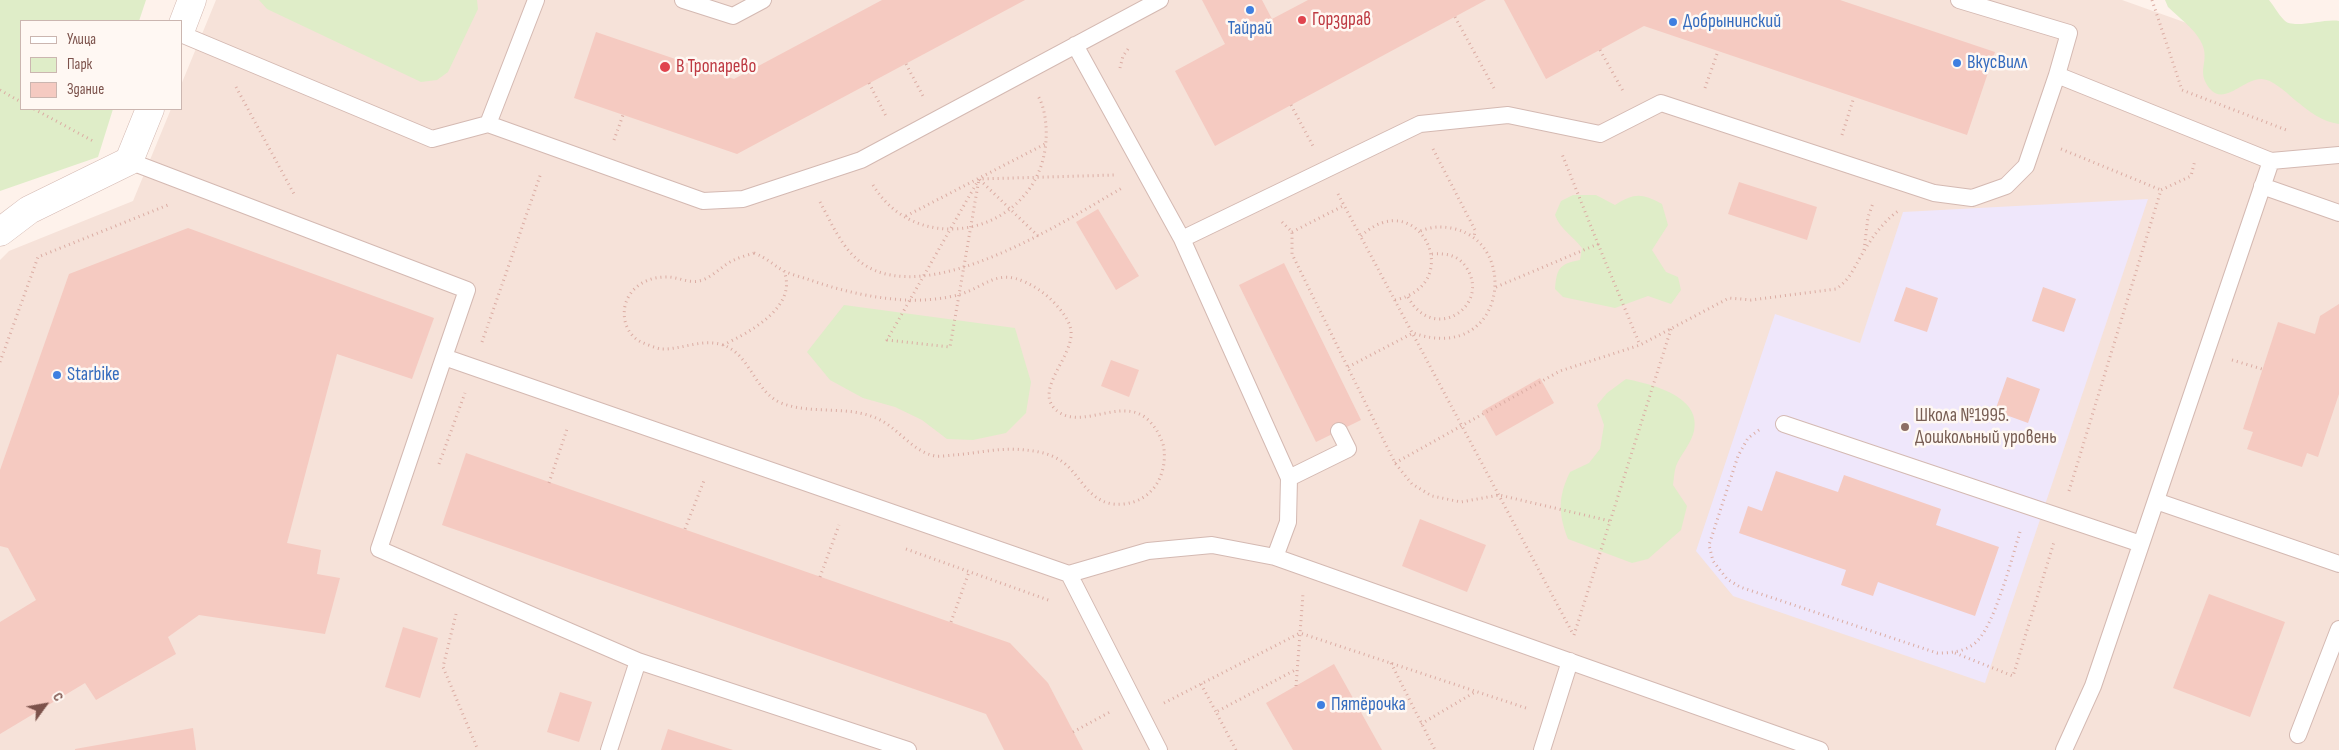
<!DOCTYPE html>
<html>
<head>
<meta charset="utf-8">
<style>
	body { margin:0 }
	#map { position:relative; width:2339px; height:750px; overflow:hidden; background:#fef2eb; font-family:"Sofia Sans Condensed",sans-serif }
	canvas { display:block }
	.legend { position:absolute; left:20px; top:20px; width:162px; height:90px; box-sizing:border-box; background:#fff8f3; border:1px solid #cbb6b0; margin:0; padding:6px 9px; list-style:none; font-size:15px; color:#7c524b }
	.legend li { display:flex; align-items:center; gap:10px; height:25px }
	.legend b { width:25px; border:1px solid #cbb6b0 }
	.north { position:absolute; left:20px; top:680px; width:50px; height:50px; -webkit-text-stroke:4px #fff8f3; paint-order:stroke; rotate:58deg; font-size:14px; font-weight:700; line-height:20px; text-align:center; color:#7c524b }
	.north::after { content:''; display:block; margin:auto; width:18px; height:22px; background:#7c524b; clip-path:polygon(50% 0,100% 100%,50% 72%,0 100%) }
</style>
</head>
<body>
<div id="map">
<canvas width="2339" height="750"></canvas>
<ul class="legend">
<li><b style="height:6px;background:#fff"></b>Улица</li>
<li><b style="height:14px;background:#dfedc8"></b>Парк</li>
<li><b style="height:14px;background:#f5cac1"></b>Здание</li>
</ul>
<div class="north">С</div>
</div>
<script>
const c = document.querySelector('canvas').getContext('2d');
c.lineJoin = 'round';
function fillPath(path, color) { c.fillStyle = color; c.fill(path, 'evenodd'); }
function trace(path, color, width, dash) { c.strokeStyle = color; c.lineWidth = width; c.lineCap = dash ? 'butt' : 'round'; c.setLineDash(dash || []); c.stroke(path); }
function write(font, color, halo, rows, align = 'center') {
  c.font = font + ' "Sofia Sans Condensed",sans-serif'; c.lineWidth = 5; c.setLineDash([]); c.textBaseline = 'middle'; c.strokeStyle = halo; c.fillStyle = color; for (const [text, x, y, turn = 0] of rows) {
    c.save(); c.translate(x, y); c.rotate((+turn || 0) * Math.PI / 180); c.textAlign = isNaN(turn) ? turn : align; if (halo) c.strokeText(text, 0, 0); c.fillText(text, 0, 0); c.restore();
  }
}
fillPath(new Path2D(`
	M216 0H2122L2339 77V750H0V260L9 251 133 201 171 109H181V85Z`), '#f6e2d9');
fillPath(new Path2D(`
	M2148 199 1985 683 1733 596 1696 551 1775 314 1860 343 1903 212Z`), '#efe7fb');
fillPath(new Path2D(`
	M0 0H146L139 21H21V109H113L98 157 0 191Z
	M259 0H477L478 9 448 72 437 80 421 82 267 9Z
	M2165 0H2269C2274 6 2278 14 2284 20 2293 30 2324 18 2339 21V124C2306 120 2282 80 2262 79 2244 78 2225 106 2210 89 2197 73 2207 65 2204 50 2201 33 2179 18 2168 7Z
	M1573 195H1596L1615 205C1635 193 1641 193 1662 204L1668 225 1652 250 1666 272 1678 277 1681 290 1671 304 1648 296 1615 308 1563 297 1555 289C1557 268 1559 264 1580 260L1582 248C1573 236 1560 229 1555 215L1561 201Z
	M844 305 1015 328 1031 382 1026 413 1006 433 973 440 947 439 922 420 895 407 863 398 830 380 807 352Z
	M1626 379C1651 384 1702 396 1694 431 1691 444 1681 454 1676 466 1674 472 1674 479 1673 485L1687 506 1681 530 1648 559 1632 563 1568 539C1558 513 1558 497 1570 472L1589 463 1600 449 1604 425 1597 405 1607 393Z`), '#dfedc8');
fillPath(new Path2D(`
	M882 0H1025L737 154 574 98 596 32 734 79Z
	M1202 0H1262L1272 19 1308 0H1486L1215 146 1175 71 1225 44Z
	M1504 0H1840L1995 52 1967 135 1644 26 1546 79Z
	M1739 182 1817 207 1807 240 1728 214Z
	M1098 209 1139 276 1116 290 1076 222Z
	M188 228 434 318 412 379 337 354 287 543 321 550 317 574 340 578 325 634 199 615 168 637 176 654 96 700 85 683 0 734V622L36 600 8 548 0 546V470L69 274Z
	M1284 263 1361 420 1316 442 1239 285Z
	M1906 287 1938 298 1927 332 1894 321Z
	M2043 287 2076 299 2064 332 2032 321Z
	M2339 304V394L2318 457 2307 453 2302 467 2247 449 2253 432 2243 429 2278 322 2315 334 2320 316Z
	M1111 360 1139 370 1129 397 1101 386Z
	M2007 377 2040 389 2028 423 1995 411Z
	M1540 378 1554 403 1496 436 1482 411Z
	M466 453 1010 643 1048 683 1083 750H1004L986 714 442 525Z
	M1776 471 1838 492 1844 475 1941 509 1936 525 1999 547 1975 616 1878 582 1873 596 1841 585 1846 570 1739 533 1748 506 1762 511Z
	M1420 519 1486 545 1467 592 1402 566Z
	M2209 594 2285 622 2250 717 2173 688Z
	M403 627 438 638 420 698 385 687Z
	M1334 664 1382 750H1293L1266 703Z
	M560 692 592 702 579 742 547 732Z
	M193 728 196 750H75V749Z
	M668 729 733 750H661Z`), '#f5cac1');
const lane = new Path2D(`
	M536 0 488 124 703 201 743 199 861 160 1160 0
	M683 0 733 16 763 0
	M1959 0 2069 33 2057 75
	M181 34 432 139 488 124
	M1075 45 1182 239 1289 478 1288 522 1275 557
	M129 161 467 290 444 357 1069 574 1148 551 1212 545 1275 557 1820 750
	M2262 186 2339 213
	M1182 239 1420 124 1508 115 1600 134 1661 103 1934 193 1972 198 2006 186 2026 166 2057 75 2271 161
	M444 357 379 549 638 661 908 750
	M1784 424 2141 544
	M1289 478 1348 449 1339 431
	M2156 501 2339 564
	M1069 574 1159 750
	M2298 735 2339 629
	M609 750 638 661
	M1542 750 1570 661
	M2064 750 2093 686 2271 161 2339 155`);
const street = new Path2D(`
	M181 29 192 0
	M0 232 29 210 129 161 150 109`);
trace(lane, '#d4b9b2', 18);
trace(street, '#d4b9b2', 29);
trace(new Path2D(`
	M2152 0 2182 90 2289 131
	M1455 17 1495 90
	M1600 50 1623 91
	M906 64 923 96
	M1120 68 1123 56 1128 49
	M869 83 886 116
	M236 87 294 194
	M1705 88 1718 51
	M0 90 21 102
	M1291 105 1313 146
	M34 109 93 141
	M1842 135 1854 97
	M614 140 623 115
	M1433 149 1475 230 1474 238
	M2061 149 2161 190
	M873 185C920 263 1041 231 1046 140 1047 127 1045 107 1038 96
	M1338 194 1573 634
	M820 202C832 224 842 249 863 264 929 309 1063 222 1122 188
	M906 216 1045 144
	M1282 222 1292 232V254L1395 463 1412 484 1432 496 1461 502 1499 495 1610 521
	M1292 232 1345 205
	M1038 236 979 179 950 347 887 340 979 179 1115 175
	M1361 236C1418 183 1468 284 1395 300
	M1598 244 1640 345
	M1864 250 1868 217 1873 203
	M754 253C767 258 773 265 784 271 792 275 802 277 810 280 842 291 872 298 905 300 922 301 945 299 961 294 986 286 997 269 1025 282 1038 288 1049 296 1058 307 1064 314 1070 322 1071 331 1074 358 1029 393 1060 413 1087 429 1127 393 1152 424 1158 431 1163 441 1164 449 1167 476 1152 501 1124 504 1087 508 1082 472 1058 459 1048 453 1036 451 1025 450 1002 447 978 453 955 455 949 455 941 457 935 456 911 451 898 427 876 418 846 405 812 415 781 403 755 392 750 354 723 345 702 338 681 350 661 349 655 348 646 344 641 342 633 338 627 330 625 321 620 296 640 277 665 277 679 276 690 286 705 279 716 274 724 264 734 260 740 257 748 255 754 253Z
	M1496 287 1598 244 1562 154
	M1408 297C1434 345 1492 305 1466 267 1458 255 1446 253 1432 254
	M482 342 541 173
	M723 345C750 332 798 307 784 271
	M2232 360 2262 369
	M0 362 38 257 168 205
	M1348 367 1413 333C1511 367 1523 227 1439 227 1433 227 1426 229 1420 231
	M1759 430 1748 438 1738 456 1709 545 1713 561 1727 579 1740 587 1937 653C1950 653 1963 652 1974 644 1994 629 2012 557 2020 532
	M1395 463 1560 371 1640 345 1729 298 1751 300 1836 289C1851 279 1855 265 1864 251 1873 236 1884 221 1898 211
	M439 464 465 393
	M549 483 567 429
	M2069 491 2161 190 2191 176 2195 160
	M685 529 705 478
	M906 549 1051 601
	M820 577 839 525
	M456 614 443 667 478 750
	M951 622 969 572
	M1574 635 1671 329
	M1955 653 2013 676 2054 542
	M1391 663 1435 750
	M1201 684 1216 712
	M1296 686 1303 594
	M1164 703 1300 633 1526 708
	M1421 724 1475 692
	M1073 732 1110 712
	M1236 750 1216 712 1297 669`), '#dbaca3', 3, [1, 4]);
trace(lane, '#fff', 16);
trace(street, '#fff', 28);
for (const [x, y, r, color] of [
	[1250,10,5,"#3f7fe0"],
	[1302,20,5,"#e0444e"],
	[1673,22,5,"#3f7fe0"],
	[1957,63,5,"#3f7fe0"],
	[665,67,6,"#e0444e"],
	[57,375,5,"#3f7fe0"],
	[1905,427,5,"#8d6e63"],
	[1321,705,5,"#3f7fe0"]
]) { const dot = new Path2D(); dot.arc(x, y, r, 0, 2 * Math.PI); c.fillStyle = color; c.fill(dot); trace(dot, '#fff8f3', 2); }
write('19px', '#be3a42', '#fff8f3', [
	["Горздрав",1312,20],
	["В Тропарево",676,67]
], 'left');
write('19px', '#366cbe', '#fff8f3', [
	["Добрынинский",1683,22],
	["Тайрай",1250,29,"center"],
	["ВкусВилл",1967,63],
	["Starbike",67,375],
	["Пятёрочка",1331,705]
], 'left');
write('19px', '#785e54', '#fff8f3', [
	["Школа №1995.",1915,416],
	["Дошкольный уровень",1915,438]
], 'left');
</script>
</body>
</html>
